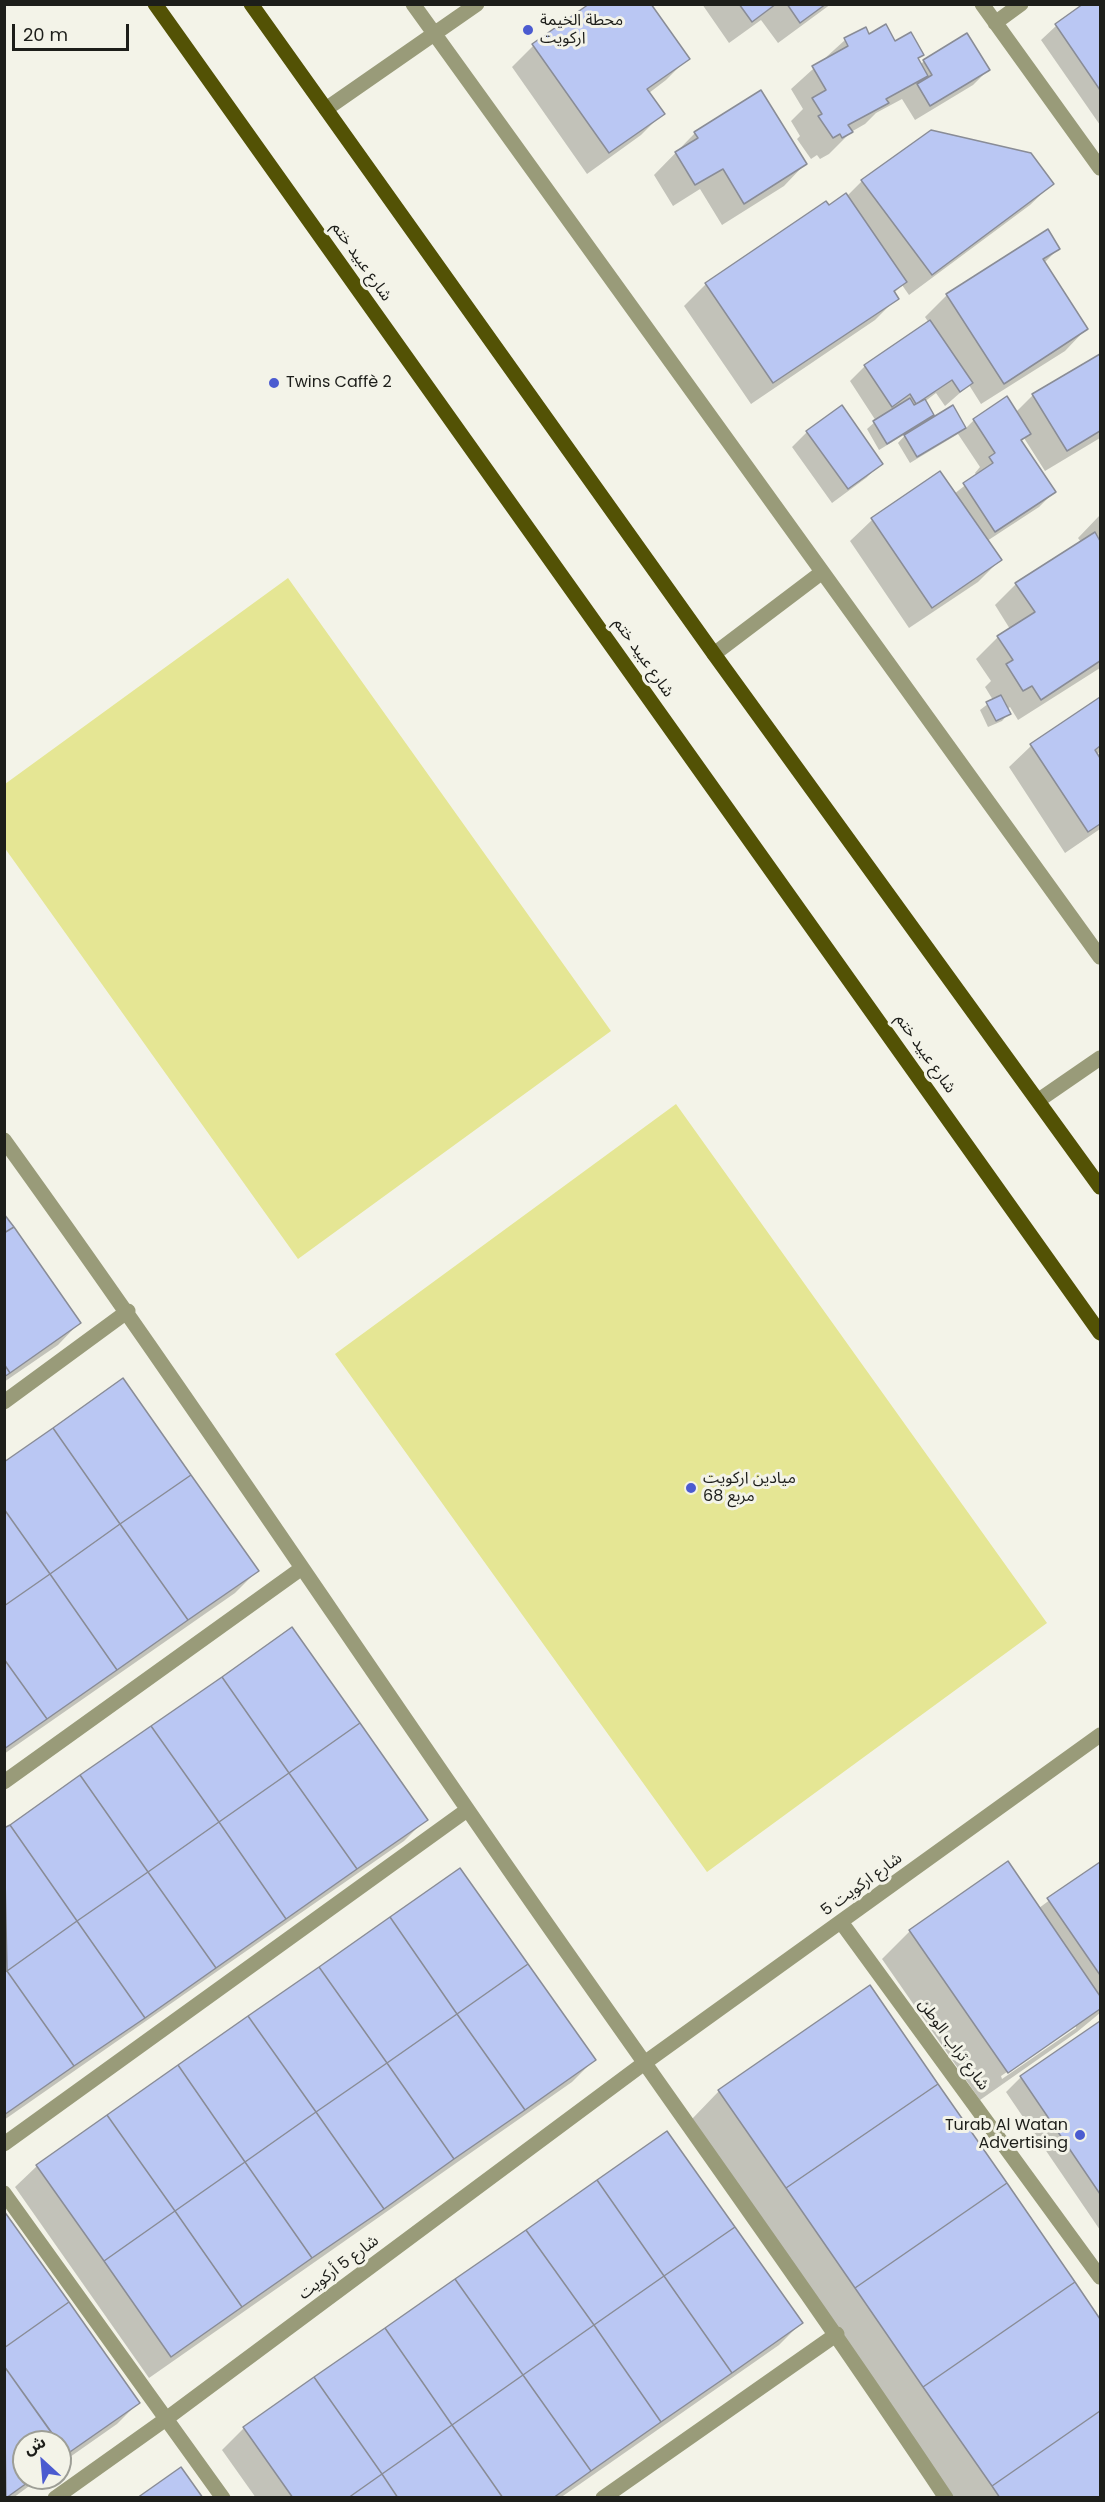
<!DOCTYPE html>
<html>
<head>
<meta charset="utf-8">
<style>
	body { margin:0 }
	#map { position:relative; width:1105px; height:2502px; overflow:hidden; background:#f3f3e8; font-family:Poppins,"Noto Sans Arabic",sans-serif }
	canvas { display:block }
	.frame { position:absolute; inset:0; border:6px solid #1d1e1a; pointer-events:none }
	.north { position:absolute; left:12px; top:2430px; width:60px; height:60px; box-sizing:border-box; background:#f3f3e8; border:2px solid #9d9e96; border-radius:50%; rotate:334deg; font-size:16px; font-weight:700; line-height:24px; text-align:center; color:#1d1e1a }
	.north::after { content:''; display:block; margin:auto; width:21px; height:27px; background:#4b5bd0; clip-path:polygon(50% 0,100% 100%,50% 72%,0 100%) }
	.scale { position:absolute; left:12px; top:24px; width:117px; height:27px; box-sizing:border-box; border:3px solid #1d1e1a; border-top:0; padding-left:8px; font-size:18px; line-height:21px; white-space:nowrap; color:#1d1e1a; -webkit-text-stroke:4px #f3f3e8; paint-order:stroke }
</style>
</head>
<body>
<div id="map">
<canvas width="1105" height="2502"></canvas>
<div class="frame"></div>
<div class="north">ش</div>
<div class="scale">20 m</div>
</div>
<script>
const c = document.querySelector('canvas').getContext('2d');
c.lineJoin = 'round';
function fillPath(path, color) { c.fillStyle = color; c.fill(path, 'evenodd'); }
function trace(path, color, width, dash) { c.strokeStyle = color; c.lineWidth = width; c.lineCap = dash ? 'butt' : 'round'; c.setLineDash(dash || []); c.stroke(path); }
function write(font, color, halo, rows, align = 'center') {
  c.font = font + ' Poppins,"Noto Sans Arabic",sans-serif'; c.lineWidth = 6; c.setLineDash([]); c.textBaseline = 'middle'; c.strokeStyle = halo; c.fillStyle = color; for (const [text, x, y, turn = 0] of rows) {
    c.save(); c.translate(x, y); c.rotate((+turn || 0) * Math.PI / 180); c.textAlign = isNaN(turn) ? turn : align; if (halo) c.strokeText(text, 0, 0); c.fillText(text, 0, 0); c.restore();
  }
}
fillPath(new Path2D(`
	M288 578 611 1031 298 1259 4 847 5 784Z
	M676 1104 1047 1623 707 1872 335 1354Z`), '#e5e694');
fillPath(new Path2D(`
	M702 4H831L778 43 761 20 729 43Z
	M1086 4H1100V125L1041 40 1056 26Z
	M869 36 922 54 917 59 920 65 924 61 988 70 973 85 915 120 902 99 876 113 865 124 851 132 829 154 820 159 817 155 811 159 797 139 800 136 791 121 803 109 791 89 845 40Z
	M533 46 688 58 666 80 649 93 663 113 641 135 587 174 512 67Z
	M932 131 1052 184 1030 205 909 295 902 285 894 293 897 298 875 320 751 404 684 306 706 284 847 196 862 181Z
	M695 133 805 164 784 186 722 225 700 189 673 206 654 175Z
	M1058 249 1044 263 1086 329 1065 351 981 404 969 385 945 406 936 393 924 402 932 415 922 425 953 407 965 429 974 420 1015 413 1033 395 1100 355V438L1045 471 1024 438 1021 442 1054 492 1039 507 987 541 1000 560 978 582 909 628 850 541 872 520 940 473 954 494 977 476 975 473 980 467 958 434 910 463 898 443 907 433 879 450 867 429 876 421 850 381 865 366 929 323 925 317 947 295Z
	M807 432 881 464 866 478 832 503 792 447Z
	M1100 515V668L1018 720 1010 707 1007 709 1009 713 1002 721 988 727 980 710 993 700 985 687 991 681 976 659 998 637 1010 629 995 605 1016 584 1081 542 1078 538Z
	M1100 699V752L1096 754 1100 761V829L1065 853 1009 767 1031 746Z
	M4 1217 79 1323 58 1345 4 1382Z
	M4 1463 257 1571 235 1593 4 1754Z
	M426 1819 404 1841 4 2120V1830Z
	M1008 1863 1039 1908 1100 1863V2013L1077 2032 980 2100 882 1959 910 1931ZM1076 2025V2028L1002 2079 1001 2076Z
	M869 1987 1100 2322V2498H953L692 2119 719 2091Z
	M1100 2023V2230L1006 2092 1021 2077Z
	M594 2060 572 2082 149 2378 15 2187 37 2166Z
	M4 2214 138 2403 117 2424 60 2464V2442H24V2478H40L13 2498H4Z
	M801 2323 779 2345 560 2498H256L222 2450 244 2428Z`), '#0003');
const building = new Path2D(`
	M589 4H651L690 59 647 89 665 114 609 153 532 44Z
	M739 4H776L752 22Z
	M787 4H826L800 23Z
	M1083 4H1100V90L1055 24Z
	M886 24 895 41 911 32 924 55 918 58 928 76 886 99 889 103 848 125 853 132 842 138 840 134 833 138 818 116 822 114 812 98 826 90 812 66 848 46 844 38 866 27 869 34Z
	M967 33 990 70 930 106 917 84 932 75 923 60Z
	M761 90 807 164 744 204 723 169 695 185 675 152 698 138 694 132Z
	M931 130 1031 153 1054 184 932 275 861 180Z
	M846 193 907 282 894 291 899 299 773 383 705 283 826 201 829 205Z
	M1048 229 1060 249 1043 259 1088 329 1004 384 946 294Z
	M930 320 973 383 960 392 952 380 916 404 910 394 892 407 864 365Z
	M1100 354V431L1067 451 1032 394Z
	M1007 396 1031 434 1021 440 1056 492 995 532 963 483 993 463 989 457 995 453 973 419Z
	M910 398 914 405 925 399 934 415 887 444 873 421Z
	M842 405 883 464 848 489 806 431Z
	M953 405 966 428 917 457 904 435Z
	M940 471 1002 560 932 608 871 518Z
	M1095 532 1100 541V661L1041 700 1032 686 1023 691 1006 664 1013 660 997 636 1035 612 1015 583Z
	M1001 695 1011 714 996 721 986 702Z
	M1100 697V746L1095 750 1100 758V824L1088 832 1030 744Z
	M4 1214 14 1227 4 1233Z
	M14 1227 81 1323 10 1373 4 1364V1233Z
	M4 1364 10 1373 4 1377Z
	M123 1378 191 1475 120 1524 53 1428Z
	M53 1428 120 1524 50 1574 4 1509V1462Z
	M191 1475 259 1571 188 1620 120 1524Z
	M4 1509 50 1574 4 1606Z
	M120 1524 188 1620 117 1670 50 1574Z
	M50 1574 117 1670 47 1719 4 1659V1606Z
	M292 1627 360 1723 289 1773 222 1677Z
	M4 1659 47 1719 4 1749Z
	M222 1677 289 1773 219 1822 151 1726Z
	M360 1723 428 1820 357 1869 289 1773Z
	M151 1726 219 1822 148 1872 80 1775Z
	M289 1773 357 1869 286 1919 219 1822Z
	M80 1775 148 1872 77 1921 10 1825Z
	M219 1822 286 1919 216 1968 148 1872Z
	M10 1825 77 1921 7 1971 4 1828Z
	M1008 1861 1100 1996V2009L1008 2073 909 1930Z
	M1100 1862V1975L1047 1898Z
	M460 1868 528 1964 457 2014 390 1917Z
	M148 1872 216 1968 145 2018 77 1921Z
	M390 1917 457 2014 387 2063 319 1967Z
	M77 1921 145 2018 74 2066 7 1971Z
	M528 1964 596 2060 525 2110 457 2014Z
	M319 1967 387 2063 316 2112 248 2016Z
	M7 1971 74 2066 4 2115V1972Z
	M870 1985 938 2084 786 2188 718 2090Z
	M457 2014 525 2110 454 2159 387 2063Z
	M248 2016 316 2112 245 2162 178 2065Z
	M1100 2021V2194L1020 2076Z
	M387 2063 454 2159 384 2209 316 2112Z
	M178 2065 245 2162 175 2211 107 2115Z
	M938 2084 1007 2183 855 2288 786 2188Z
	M316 2112 384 2209 312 2258 245 2162Z
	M107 2115 175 2211 104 2261 36 2165Z
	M667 2131 735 2227 664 2276 597 2180Z
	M245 2162 312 2258 242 2307 175 2211Z
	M597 2180 664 2276 594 2325 526 2230Z
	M1007 2183 1075 2282 923 2387 855 2288Z
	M4 2211 69 2302 4 2348Z
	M175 2211 242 2307 171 2357 104 2261Z
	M735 2227 803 2323 732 2373 664 2276Z
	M526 2230 594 2325 523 2375 455 2279Z
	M664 2276 732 2373 661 2422 594 2325Z
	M455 2279 523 2375 452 2425 385 2328Z
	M1075 2282 1100 2319V2411L992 2486 923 2387Z
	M69 2302 140 2403 67 2454 4 2366V2348Z
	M594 2325 661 2422 591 2471 523 2375Z
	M385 2328 452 2425 382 2474 314 2377Z
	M4 2366 58 2442H24V2478H34L6 2498Z
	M523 2375 591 2471 553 2498H503L452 2425Z
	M314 2377 382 2474 348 2498H293L243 2427Z
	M1100 2411V2498H1000L992 2486Z
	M452 2425 503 2498H398L382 2474Z
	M60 2445 67 2454 60 2459Z
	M181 2467 203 2498H137Z
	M382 2474 398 2498H348Z`);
fillPath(building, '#bac7f3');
trace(building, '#898c96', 1.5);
trace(new Path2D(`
	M413 4 1100 957
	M982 4 1100 168
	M995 23 1021 4
	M326 109 477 4
	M714 654 821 573
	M1039 1100 1100 1058
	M4 1140C177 1380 341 1627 510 1871 655 2080 805 2286 946 2498
	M4 1402 128 1311
	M4 1782 302 1568
	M841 1922 1100 2277
	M4 2144 467 1810
	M4 2193 223 2498
	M55 2498 166 2419 643 2064 1100 1735
	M603 2498 837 2334`), '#999b79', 15);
trace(new Path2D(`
	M155 4 1100 1333
	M251 4 714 654 1100 1187`), '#535205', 15);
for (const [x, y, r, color] of [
	[528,30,6,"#4b5bd0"],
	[274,383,6,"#4b5bd0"],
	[691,1488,6,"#4b5bd0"],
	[1080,2135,6,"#4b5bd0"]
]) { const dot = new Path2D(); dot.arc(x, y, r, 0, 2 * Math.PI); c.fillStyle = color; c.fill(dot); trace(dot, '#f3f3e8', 2); }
write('16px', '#1d1e1a', '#f3f3e8', [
	["محطة الخيمة",540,21],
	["اركويت",540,39],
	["Twins Caffè 2",286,383],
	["ميادين اركويت",703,1479],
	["مربع 68",703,1497],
	["Turab Al Watan",1068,2126,"right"],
	["Advertising",1068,2144,"right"]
], 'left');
write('16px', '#1d1e1a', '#f3f3e8', [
	["شارع عبيد ختم",361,262,55],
	["شارع عبيد ختم",643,658,55],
	["شارع عبيد ختم",925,1054,55],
	["شارع اركويت 5",862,1885,-36],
	["شارع تراب الوطن",953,2045,54],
	["شارع 5 أركويت",339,2268,-37]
]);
</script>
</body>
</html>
